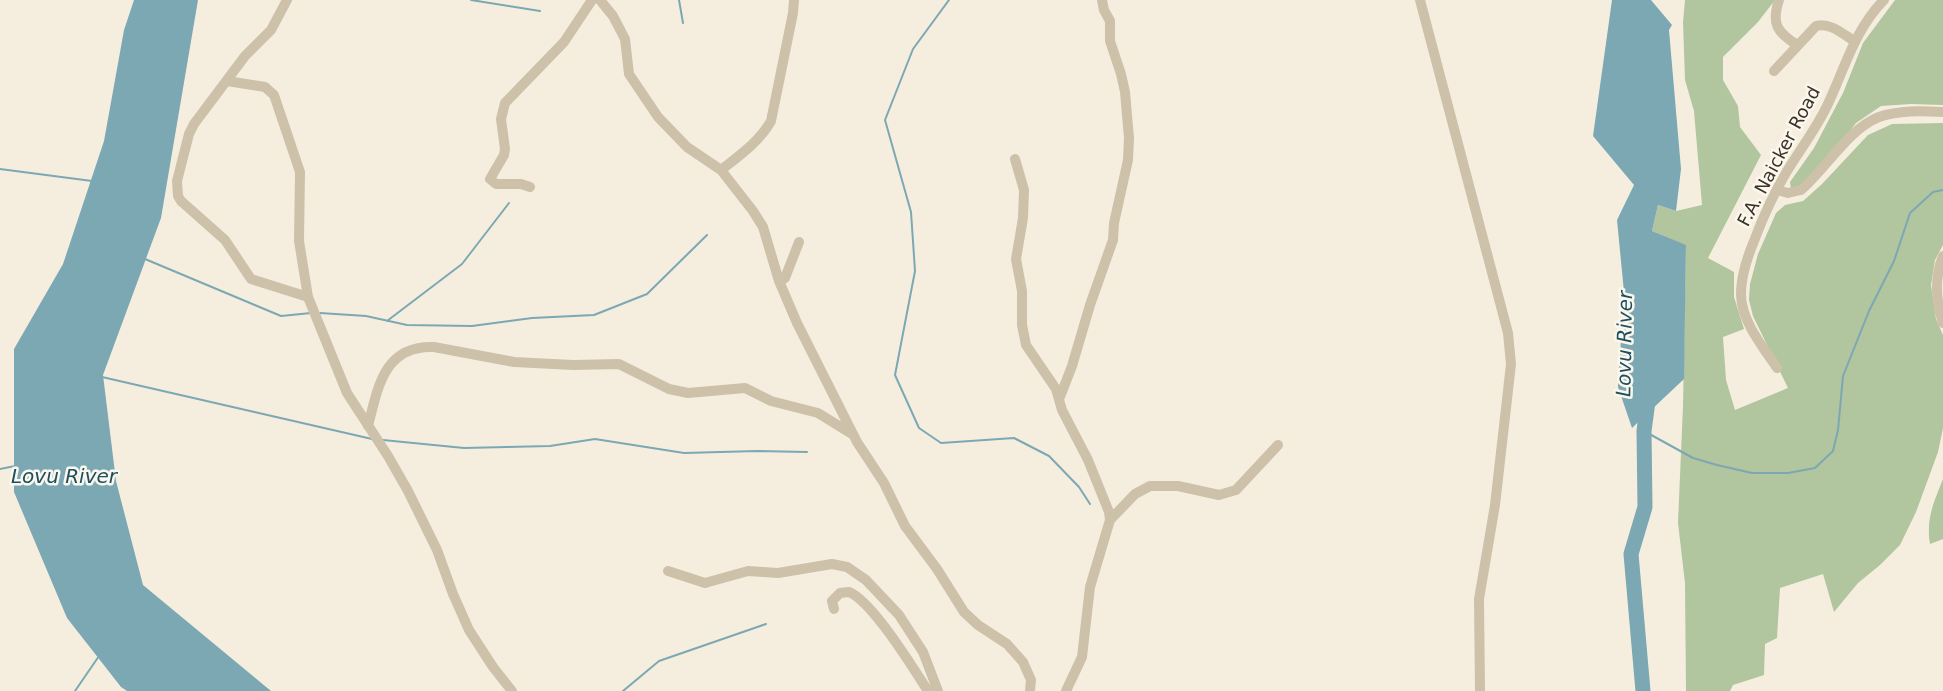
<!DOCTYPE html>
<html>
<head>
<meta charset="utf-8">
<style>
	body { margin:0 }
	canvas { display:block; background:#f5eedf }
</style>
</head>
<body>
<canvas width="1943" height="691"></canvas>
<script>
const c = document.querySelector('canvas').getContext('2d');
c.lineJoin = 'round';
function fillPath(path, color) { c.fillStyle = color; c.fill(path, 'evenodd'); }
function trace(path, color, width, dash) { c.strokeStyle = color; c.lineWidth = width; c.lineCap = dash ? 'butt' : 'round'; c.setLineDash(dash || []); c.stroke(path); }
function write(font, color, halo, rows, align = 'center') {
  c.font = font + ' "DejaVu Sans",sans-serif'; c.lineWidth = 5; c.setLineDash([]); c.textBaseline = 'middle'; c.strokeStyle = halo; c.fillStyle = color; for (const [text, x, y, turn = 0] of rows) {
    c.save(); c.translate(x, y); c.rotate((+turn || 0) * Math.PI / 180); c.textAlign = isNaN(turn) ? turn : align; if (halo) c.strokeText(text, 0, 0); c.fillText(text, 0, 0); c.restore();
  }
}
fillPath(new Path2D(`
	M1685 0H1775L1758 22 1723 57V80L1738 106 1740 127 1761 155 1708 258 1734 272V297L1744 329 1723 337 1726 380 1735 410 1788 388 1753 316 1749 300 1750 284 1758 254 1776 213 1785 205 1803 201 1822 184 1868 135 1892 124 1943 123V245L1935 260 1931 285 1936 319 1943 335V428L1938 452 1916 512 1900 545 1880 565 1858 583 1834 612 1823 574 1780 588 1777 638 1765 644 1764 675 1733 685 1730 691H1686L1685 583 1678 523 1683 406 1686 246 1652 231 1658 205 1676 211 1702 205 1694 111 1685 80 1683 22Z
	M1895 0H1943V105L1911 104 1881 106 1856 123 1836 149 1804 186 1791 189 1790 182 1814 148 1843 93 1863 43Z
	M1943 479V539L1930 544C1926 518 1934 502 1943 479Z`), '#b1c59e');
fillPath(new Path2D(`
	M134 0H198L161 218 103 375 116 481 143 585 271 691H127L121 687 67 618 14 492V349L63 264 104 141 124 30Z
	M1612 0H1651L1672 25 1669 30 1681 169 1676 211 1658 205 1652 231 1686 245 1684 379 1632 428 1618 387 1624 292 1617 220 1634 185 1593 136Z`), '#7ca8b4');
trace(new Path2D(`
	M471 0 540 11
	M679 0 683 23
	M949 0 913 49 885 120 911 212 915 271 895 375 919 428 941 443 1014 438 1049 456 1079 487 1090 504
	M0 169 92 181
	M145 259 281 316 311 313
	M320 313 366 316 407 325 472 326 532 318 594 315 647 294 707 235
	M387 321 462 264 509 203
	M102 377 372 439
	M1644 431 1693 458 1717 465 1752 473H1788L1815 468 1833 451 1838 430 1843 376 1869 311 1894 261 1910 213 1933 192 1943 190
	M383 440 464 448 550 446 595 439 684 453 757 451 807 452
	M0 469 15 466
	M75 691 99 656
	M623 691 659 661 766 624`), '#7ca8b4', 2);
trace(new Path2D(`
	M1643 691 1631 554 1645 507 1644 431 1649 394`), '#7ca8b4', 15);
trace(new Path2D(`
	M287 0 271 30 245 56 194 124 189 134 177 181 178 196 181 201 225 240 251 279 308 297 347 393 388 456 408 491 437 550 453 594 469 630 493 667 512 691
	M600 0 613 16 625 39 629 74 658 117 687 147 721 170 753 211 763 227 779 281 797 323 857 442 884 483 905 526 937 569 964 612 978 625 1007 644 1023 662 1031 680 1030 691
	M1420 0 1508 333 1511 364 1495 505 1479 599 1480 691
	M1779 0C1771 24 1777 32 1797 45
	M1774 71 1816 26C1830 22 1843 34 1854 41
	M227 81 265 87 274 95 300 172 299 241 308 297
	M1015 159 1024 190 1023 218 1016 259 1022 291V325L1026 345 1056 389 1062 410 1088 460 1109 512 1110 520 1090 587 1082 657 1066 691
	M721 170C739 156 760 141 771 121L793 13 794 0
	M530 187 521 184H496L490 179 504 155 505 149 501 119 505 103 564 42 592 0
	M1777 190 1788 193 1801 190C1826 169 1848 129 1879 117 1899 110 1922 111 1943 112
	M1943 256C1934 278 1936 301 1943 323
	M779 281 785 278 799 242
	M1777 368C1763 347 1741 321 1741 294 1741 276 1747 258 1754 241 1763 217 1774 193 1787 171 1800 150 1815 130 1826 108 1844 71 1854 30 1884 0
	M1060 397 1072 366 1090 305 1113 240 1114 223 1128 160 1129 138 1125 92 1121 74 1110 41V21L1104 10 1102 0
	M368 426C378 387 384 345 434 347L514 362 573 365 619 364 669 389 688 393 745 388 771 401 818 413 852 434
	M1110 520 1135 494 1150 486H1178L1219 495 1236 490 1278 445
	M668 571 705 583 748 571 778 573 832 564 847 567 866 580 899 615 923 652 938 691
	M834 609 832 601 840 593 849 592C872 601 913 668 928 691`), '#cec1aa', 10);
write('18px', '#3b322a', '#fbf7ed', [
	["F.A. Naicker Road",1780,157,-62]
]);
write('italic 20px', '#1c4f60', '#fbf7ed', [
	["Lovu River",1626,344,-89],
	["Lovu River",64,478]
]);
</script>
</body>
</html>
